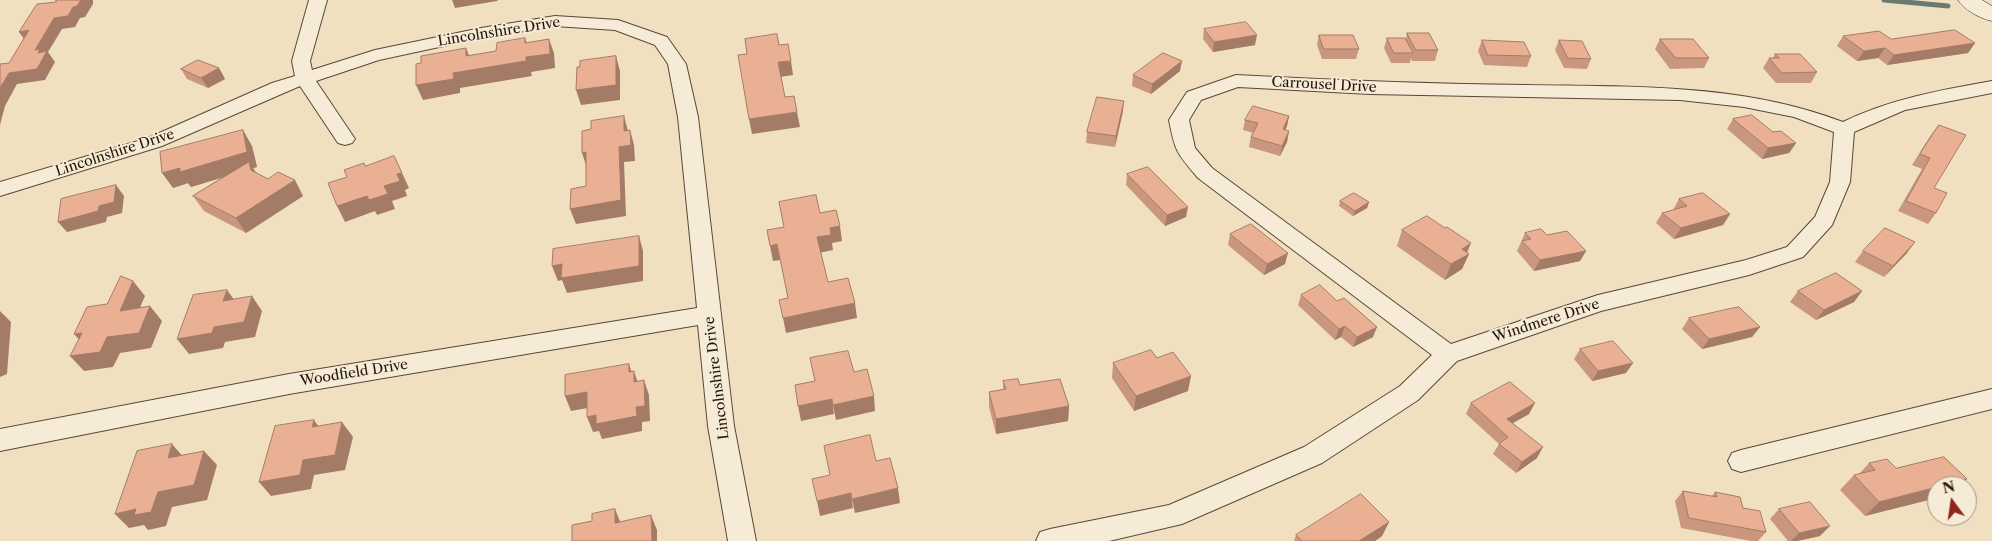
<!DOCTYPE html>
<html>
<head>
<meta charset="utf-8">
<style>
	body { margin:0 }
	#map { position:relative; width:1992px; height:541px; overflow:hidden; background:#f1e0c0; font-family:"Libre Caslon Text",serif }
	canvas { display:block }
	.north { position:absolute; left:1927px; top:476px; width:50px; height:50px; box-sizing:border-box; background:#f6ebd6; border:1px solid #a29585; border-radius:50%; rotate:346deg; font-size:14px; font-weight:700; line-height:20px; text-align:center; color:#24150b }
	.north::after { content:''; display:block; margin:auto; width:18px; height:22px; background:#8f2418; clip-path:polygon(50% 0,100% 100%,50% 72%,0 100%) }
</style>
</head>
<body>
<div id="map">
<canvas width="1992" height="541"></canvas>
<div class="north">N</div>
</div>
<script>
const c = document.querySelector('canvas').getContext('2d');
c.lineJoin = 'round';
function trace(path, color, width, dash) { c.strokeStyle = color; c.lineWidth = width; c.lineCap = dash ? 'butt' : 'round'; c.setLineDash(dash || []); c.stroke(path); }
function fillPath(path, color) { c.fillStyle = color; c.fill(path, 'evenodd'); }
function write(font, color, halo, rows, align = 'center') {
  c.font = font + ' "Libre Caslon Text",serif'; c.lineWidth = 4; c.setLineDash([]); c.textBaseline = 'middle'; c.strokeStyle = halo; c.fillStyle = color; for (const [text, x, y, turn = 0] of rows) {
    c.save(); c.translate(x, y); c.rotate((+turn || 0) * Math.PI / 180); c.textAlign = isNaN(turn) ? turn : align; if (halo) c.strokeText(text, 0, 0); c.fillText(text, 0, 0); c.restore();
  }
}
trace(new Path2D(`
	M1884 0 1948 6`), '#6b7a70', 5);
const street = new Path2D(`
	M309 0H327L310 61 312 70 375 50 481 28 555 16 618 20 667 37 686 64 698 117 734 426 756 541H728L708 426 698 325 289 394 0 451V429L289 374 697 308 678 117 668 64 655 45 615 30 555 26 481 38 379 60 316 81 355 139 352 143 345 145 338 143 300 86 162 146 0 196V182L148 138 272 83 295 76 292 61Z
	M1236 75C1333 80 1429 84 1526 85 1634 87 1740 83 1843 122 1890 99 1941 90 1992 81V93L1905 110 1854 132 1850 182 1832 225 1803 257 1749 275 1601 311 1457 361 1418 400 1322 463 1182 524 1109 541H1036L1040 532 1050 529 1169 505 1304 447 1400 386 1432 355 1198 178C1177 153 1175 152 1169 120L1187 92ZM1238 87 1370 94 1680 100 1744 107 1794 117 1834 132 1830 182 1815 217 1787 247 1746 260 1598 295 1451 344 1212 168 1195 148 1189 120 1201 100Z
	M1992 389V409L1741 472 1732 469 1728 461 1732 453 1741 450Z`);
const secondary = new Path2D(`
	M1958 0H1982L1992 6V21C1981 19 1964 10 1958 0Z`);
trace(street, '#574838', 2);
trace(secondary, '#24150b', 1);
fillPath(street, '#f6ebd6');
fillPath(secondary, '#f6ebd6');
fillPath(new Path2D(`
	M1204 29 1255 45 1213 52 1203 39Z
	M1407 33 1438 50 1435 61H1412L1411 58 1410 63H1391L1384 48 1387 38H1406Z
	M1319 35 1359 49 1356 59H1322L1317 45Z
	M1843 36 1891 39 1975 43 1968 53 1887 65 1878 58 1857 61 1837 46Z
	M1660 39 1709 58 1704 68 1670 69 1655 49Z
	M1482 40 1531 56 1527 67 1484 65 1478 51Z
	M1559 40 1591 59 1587 69 1564 68 1555 50Z
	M1775 54 1817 72 1811 83H1776L1763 68 1769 58H1773Z
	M219 68 225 79 208 88 187 79 181 69Z
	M1180 71 1151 94 1132 86 1133 75Z
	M1123 111 1115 147 1086 143 1087 132Z
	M1289 116 1287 126 1285 130 1289 131 1287 142 1280 156 1249 147 1251 137 1253 133 1243 130 1245 120Z
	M1733 119 1773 132 1796 143 1789 153 1762 159 1727 129Z
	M1939 125 1934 188 1936 213 1928 224 1898 211 1922 169 1912 165 1931 135Z
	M252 146 257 167 253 168 256 173 303 196 246 233 204 211 193 196 223 177 191 187 188 183 173 188Z
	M1127 174 1186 217 1165 226 1126 185Z
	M1679 199 1730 214 1723 225 1674 239 1656 223 1662 213 1673 210Z
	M1340 201 1369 202 1367 208 1353 216 1339 206Z
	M1445 228 1469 254 1462 269 1445 280 1397 246 1402 230Z
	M1525 233 1547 235 1586 251 1580 261 1534 271 1517 251Z
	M1230 234 1285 264 1264 275 1228 245Z
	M1863 251 1907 253 1884 277 1855 262Z
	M1798 291H1862L1854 302 1816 320 1790 302Z
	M1301 295 1373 337 1353 347 1341 337 1335 340 1298 305Z
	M1689 318 1760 327 1752 337 1702 349 1682 329Z
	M1580 349 1626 373 1592 381 1574 359Z
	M1157 358 1188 391 1134 411 1112 378 1113 363Z
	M1003 381 1020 385 1069 406 1068 421 996 434 989 407V392L1003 389Z
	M1471 403 1529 414 1513 423 1537 458 1516 473 1493 454 1499 444 1466 414Z
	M1869 463 1896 468 1960 486 1865 516 1840 490 1854 475 1859 474Z
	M1683 491 1712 496 1715 492 1743 508 1766 532 1758 541H1751L1681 528 1675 501Z
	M1779 509 1820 536 1797 541H1788L1770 519Z
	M1389 522 1382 536 1375 541H1294L1296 535Z`), '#c9977e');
fillPath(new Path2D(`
	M81 0H93V4L85 17 80 18 75 27 62 29 48 52 55 62 45 80 17 84 5 106 0 125V88L9 73 35 50 54 18 73 7Z
	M452 0H498L497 1 455 8Z
	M29 30 27 43 19 32Z
	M1257 35 1255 45 1213 52 1214 42Z
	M525 38 530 53 549 39 554 53 555 68 531 72 532 76 460 88V93L423 100 416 85 453 73 466 56V48L472 63 525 43Z
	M1975 43 1968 53 1887 65 1894 55Z
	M1885 48 1878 58 1857 61 1864 51Z
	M616 56 620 71V100L581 105 576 90Z
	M791 61 793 75 780 77 778 62Z
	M1182 61 1180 71 1151 94 1152 84Z
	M219 68 225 79 208 88 201 78Z
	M1124 101 1123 111 1115 147 1116 136Z
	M797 112 800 127 752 134 749 119Z
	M624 116 628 131H624Z
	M1289 116 1287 126 1280 140 1283 129Z
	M243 130 252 146 257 167 253 168 259 177 260 185 251 169 191 187 188 183 173 188 162 173Z
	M630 130 634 145 635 161 624 162 626 216 576 224 570 209Z
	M1289 131 1287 142 1280 156 1282 146Z
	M1796 143 1789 153 1762 159 1768 148Z
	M586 152 587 168 582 153Z
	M394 156 409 188 405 190 407 196 392 201 395 209 377 215 375 211 345 222 337 206 384 186 397 174Z
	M295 180 303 196 246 233 236 218Z
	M116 185 124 196 122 213 107 217 106 222 67 232 58 222 99 206Z
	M1369 202 1367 208 1353 216 1355 211Z
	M1188 207 1186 217 1165 226 1167 215Z
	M1730 214 1723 225 1674 239 1681 228Z
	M840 226 842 241 832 243 833 250 819 253 817 237 830 228Z
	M639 236 643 251V281L567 293 562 280 558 281 552 266Z
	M1915 242 1907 253 1884 277 1893 266Z
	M1471 243 1466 255 1469 254 1462 269 1445 280 1451 264 1462 249Z
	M777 244 780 260 773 261 770 246Z
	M1586 251 1580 261 1534 271 1540 260Z
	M1288 253 1285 264 1264 275 1267 264Z
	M133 281 145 296 132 326 120 311Z
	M227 290 238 305 223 301Z
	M1862 291 1854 302 1816 320 1824 310Z
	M252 296 262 311 255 337 225 342 223 348 189 354 177 339 214 327Z
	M855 303 857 318 786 333 783 318Z
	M150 306 162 321 151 348 120 353 113 367 84 371 70 356 107 337Z
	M0 311 11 322 7 374 0 377Z
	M1345 326 1341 337 1335 340 1339 329Z
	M1377 327 1373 337 1353 347 1357 337Z
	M1760 327 1752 337 1702 349 1709 339Z
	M82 333 88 349 74 334Z
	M1633 363 1626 373 1592 381 1598 371Z
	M629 364 634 379V371L639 386 640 397 629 372Z
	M1191 376 1188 391 1134 411 1136 396Z
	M644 380 649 395 650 421 642 422V431L602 439 599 431 593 432 587 417 636 407Z
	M587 392 593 407 571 411 565 396Z
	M874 396 875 411 836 420 833 405Z
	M832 399 834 414 801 421 798 406Z
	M1535 403 1529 414 1502 429 1507 419Z
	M1069 406 1068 421 996 434V419Z
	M314 420 324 434 312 427Z
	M342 422 353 437 345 470 314 475 311 489 271 496 259 482Z
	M172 444 185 459 168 458Z
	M1543 447 1537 458 1516 473 1522 462Z
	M204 451 217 465 207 500 172 507 166 526 148 530 144 525 129 528 115 514 158 492Z
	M1967 479 1960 486H1941Z
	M1937 487V498L1865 516 1879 502Z
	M898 488 900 503 855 513 852 499Z
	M851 493 853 508 820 516 817 501Z
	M615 509 621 524 615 523Z
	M651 515 657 530V541H652Z
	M1389 522 1382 536 1375 541H1359Z
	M1830 526 1820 536 1797 541H1791L1799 533Z`), '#a47b67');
const building = new Path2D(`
	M56 0H81L77 6 73 7 68 16 54 18 35 50 40 49 38 53 47 51 37 69 9 73 0 88V64L9 63 29 30 19 32 33 10 37 4 56 2Z
	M1246 22 1257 35 1214 42 1204 29Z
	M1955 30 1975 43 1894 55 1885 48 1864 51 1843 36 1879 31 1891 39Z
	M1407 33H1429L1438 50H1416Z
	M777 34 779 45 788 44 791 61 778 62 785 97 794 96 797 112 749 119 738 55 747 54 745 39Z
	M1319 35H1353L1359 49H1324Z
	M525 38V43L549 39 550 54 526 57V61L453 73 454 79 416 85V64L421 63V56L466 48V56L496 51 497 43Z
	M1387 38H1405L1413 53H1394Z
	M1660 39H1693L1709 58H1676Z
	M1482 40 1524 42 1531 56 1488 55Z
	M1559 40 1582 41 1591 59 1568 58Z
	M1163 53 1182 61 1152 84 1133 75Z
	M1775 54H1800L1817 72 1782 73 1769 58H1779Z
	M616 56V85L576 90 577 67H580V61Z
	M198 60 219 68 201 78 181 69Z
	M1097 97 1124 101 1116 136 1087 132Z
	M1253 106 1289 116 1283 129 1289 131 1282 146 1251 137 1258 123 1245 120Z
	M1752 115 1773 132 1781 131 1796 143 1768 148 1733 119Z
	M624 116V131L630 130 631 145 619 147 621 200 570 209 571 189 586 186V152L582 153V131L591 129V121Z
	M1939 125 1966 135 1934 188 1947 193 1936 213 1906 201 1930 158 1920 154Z
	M243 130 247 152 180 172V168L162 173 160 152Z
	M394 156 402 173 397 174 400 181 384 186 388 194 369 200 367 196 337 206 328 183 347 177 344 170 364 163 365 166Z
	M249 162 251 170 268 179 278 172 295 180 236 218 193 196Z
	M1148 167 1188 207 1167 215 1127 174Z
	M116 185 114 202 99 206 98 211 58 222 61 199Z
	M1354 193 1369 202 1355 211 1340 201Z
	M1703 193 1730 214 1681 228 1662 213 1687 206 1679 199Z
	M816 195 820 213 836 210 840 226 830 228 831 235 817 237 828 282 848 278 855 303 783 318 779 300 788 298 777 244 770 246 767 230 784 227 779 202Z
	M1427 216 1445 228 1447 227 1471 243 1462 249 1469 254 1451 264 1402 230Z
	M1251 224 1288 253 1267 264 1230 234Z
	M1885 228 1915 242 1893 266 1863 251Z
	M1541 229 1547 235 1567 231 1586 251 1540 260 1522 241 1531 239 1525 233Z
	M639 236V266L561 278 562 264 552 266 553 249Z
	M1836 273 1862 291 1824 310 1798 291Z
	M121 276 133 281 120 311 150 306 139 333 107 337 100 352 70 356 82 333 74 334 87 307 107 304Z
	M1320 285 1337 301 1344 298 1377 327 1357 337 1345 326 1339 329 1301 295Z
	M227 290 223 301 252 296 244 322 214 327 212 333 177 339 193 295Z
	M1739 307 1760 327 1709 339 1689 318Z
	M1613 341 1633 363 1598 371 1580 349Z
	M1151 350 1157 358 1173 352 1191 376 1136 396 1113 363Z
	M848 351 854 372 867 369 874 396 833 405 832 399 798 406 795 385 815 381 810 358Z
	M629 364V372L634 371V382L644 380 645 406 636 407 637 416 596 424V415L587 417V392L565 396V375Z
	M1018 379 1020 385 1060 379 1069 406 996 419 989 392 1006 389 1003 381Z
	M1510 382 1535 403 1507 419 1543 447 1522 462 1499 444 1508 437 1471 403Z
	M314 420 312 427 342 422 335 455 303 460 300 475 259 482 275 426Z
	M870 435 876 461 890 458 898 488 852 499 851 493 817 501 812 479 830 475 824 446Z
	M172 444 168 458 204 451 194 485 158 492 151 512 134 515 136 509 115 514 137 451Z
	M1944 457 1967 479 1941 486H1937V487L1879 502 1854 475 1875 470 1869 463 1887 459 1896 468Z
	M1683 491 1717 497 1715 492 1740 497 1743 508 1760 511 1766 532 1689 518Z
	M1361 494 1389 522 1359 541H1302L1296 535Z
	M1810 502 1830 526 1799 533 1779 509Z
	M615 509V523L651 515 652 541H572V525L592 521V514Z`);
fillPath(building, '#eab093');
trace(building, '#a47b67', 1);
write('14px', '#24150b', '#f6ebd6', [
	["Lincolnshire Drive",499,32,-9],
	["Carrousel Drive",1324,85,3],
	["Lincolnshire Drive",115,153,-18],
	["Windmere Drive",1546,321,-18],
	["Woodfield Drive",354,373,-9],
	["Lincolnshire Drive",717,378,-97]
]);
</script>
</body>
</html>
